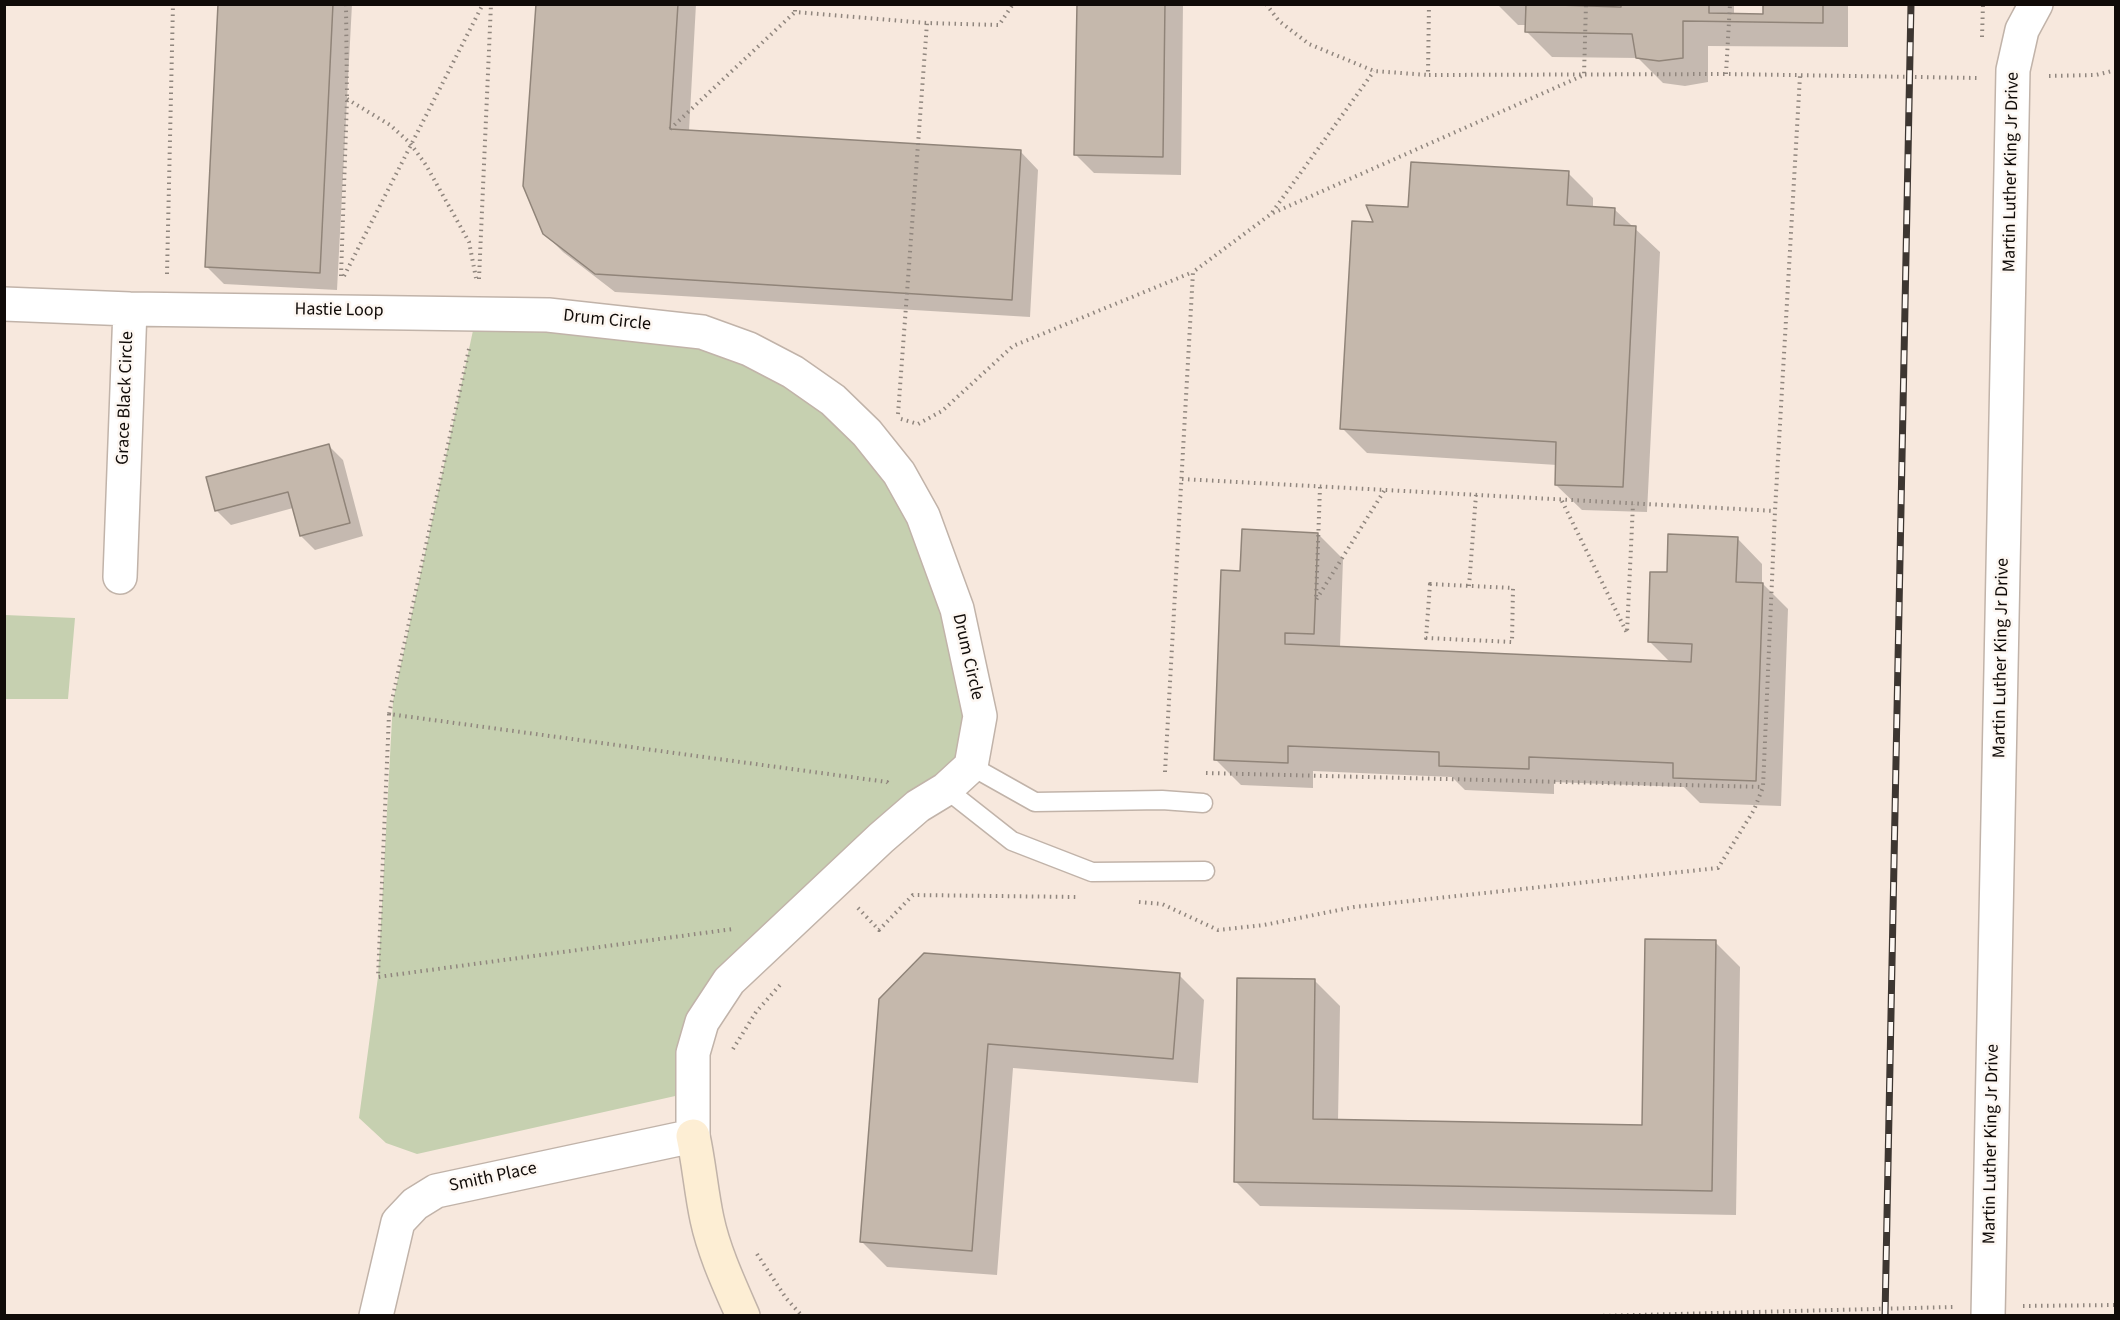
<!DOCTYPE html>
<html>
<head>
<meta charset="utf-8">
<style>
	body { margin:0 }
	#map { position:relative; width:2120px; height:1320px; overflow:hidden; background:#f7e8dd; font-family:"Source Sans 3",sans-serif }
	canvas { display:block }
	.frame { position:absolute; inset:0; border:6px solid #100b08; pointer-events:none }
</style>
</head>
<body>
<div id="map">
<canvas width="2120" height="1320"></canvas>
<div class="frame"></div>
</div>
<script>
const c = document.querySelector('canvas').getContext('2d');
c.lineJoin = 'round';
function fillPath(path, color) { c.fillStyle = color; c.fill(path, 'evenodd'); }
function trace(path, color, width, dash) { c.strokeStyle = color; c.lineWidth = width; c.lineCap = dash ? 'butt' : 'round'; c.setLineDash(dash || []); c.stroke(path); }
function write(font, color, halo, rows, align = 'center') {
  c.font = font + ' "Source Sans 3",sans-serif'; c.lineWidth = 5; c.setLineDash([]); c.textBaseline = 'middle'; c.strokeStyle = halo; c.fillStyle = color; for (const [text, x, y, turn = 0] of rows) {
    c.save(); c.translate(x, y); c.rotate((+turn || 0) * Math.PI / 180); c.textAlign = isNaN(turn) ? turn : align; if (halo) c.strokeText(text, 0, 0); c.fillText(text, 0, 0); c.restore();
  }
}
fillPath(new Path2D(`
	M477 312 702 332 867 433 957 609 971 766 729 981 693 1092 417 1154 386 1143 359 1118 378 977 393 701Z
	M5 615 75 618 68 699H5Z`), '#c6d0b0');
fillPath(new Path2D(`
	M219 4H352L337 290 224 284 206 266Z
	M537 4H696L689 131 1020 151 1038 170 1030 317 615 292 563 252 544 233Z
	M1078 4H1183L1181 175 1094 173 1076 155Z
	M1497 4H1591V8H1623V4H1734V15H1765V4H1848V47L1708 46V82L1685 86 1663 83 1638 58 1552 57 1527 32V25H1518Z
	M1568 173 1593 198V208L1614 209 1660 252 1647 512 1582 510 1556 485 1557 465 1367 453 1342 428 1375 224 1410 209Z
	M329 446 343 460 363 536 315 550 301 536 293 508 231 525 217 511Z
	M1318 534 1343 559 1340 648 1671 663 1649 641 1668 574 1737 538 1762 564V583L1788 609 1781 806 1700 803 1684 787 1554 782V794L1465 790 1452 777 1313 771V788L1241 785 1215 759 1241 572Z
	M1715 942 1740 967 1736 1215 1260 1206 1235 1181 1315 981 1340 1006 1338 1121 1643 1127Z
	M1179 975 1204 1000 1198 1083 1013 1068 997 1275 887 1267 861 1241 880 1000Z`), '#0003');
const building = new Path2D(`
	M218 4H333L320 273 205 267Z
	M536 4H678L670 129 1021 150 1012 300 595 274 543 234 523 186Z
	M1077 4H1165L1163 157 1074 155Z
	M1526 4 1621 7V4H1709V13L1763 14V4H1823V23L1683 21V58L1659 61 1636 58 1632 34 1525 32Z
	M1411 162 1569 171 1567 205 1615 208 1614 225 1636 226 1623 487 1555 485 1556 442 1340 429 1352 221 1373 222 1366 205 1408 207Z
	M329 444 350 523 300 536 288 492 215 511 206 477Z
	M1242 529 1318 533 1314 634 1285 633V644L1691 662 1692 644 1648 642 1650 572H1667L1668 534 1738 537 1736 582 1763 583 1756 781 1673 778V763L1529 757V769L1439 766V752L1288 746V763L1214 760 1221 570 1240 571Z
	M1645 939 1716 940 1712 1191 1234 1182 1237 978 1315 979 1313 1119 1642 1125Z
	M924 953 1180 973 1173 1059 988 1044 972 1251 860 1242 879 999Z`);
fillPath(building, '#c5b8ac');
trace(building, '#908479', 1.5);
const lane = new Path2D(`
	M971 766 1035 802 1162 800 1203 803
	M946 789 1012 841 1092 872 1205 871`);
const street = new Path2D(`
	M4 304 130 309 548 315 702 332 749 349 793 372 833 400 867 433 899 473 923 516 957 609 980 716 971 766 946 789 918 806 881 838 729 981 702 1022 693 1053V1136L436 1191 415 1204 398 1222 376 1316
	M120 577 130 309
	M1988 1316 2013 70 2022 30 2036 4`);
const secondary = new Path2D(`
	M693 1136C699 1163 701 1191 707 1219 714 1252 729 1284 743 1316`);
trace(lane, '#c1b3a9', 21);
trace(street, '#c1b3a9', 36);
trace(secondary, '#c1b3a9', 36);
trace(new Path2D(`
	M795 4V12L927 23 999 25 1013 4
	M1266 4 1279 21 1309 44 1374 71 1428 75
	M1429 4 1428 75 1726 74 1978 78
	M1982 37 1983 4
	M1726 74 1730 4
	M2049 76 2096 75 2116 70
	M347 99 390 125 410 143 426 165 469 242 476 278
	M670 129 795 12
	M1273 213 1584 75 1586 4
	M167 274 173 4
	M341 276 347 99 346 4
	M344 276 483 4
	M479 279 491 4
	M469 349 389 714 887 782 890 785
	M898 414 927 23
	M901 419 918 424 942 411 1013 346 1193 272
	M1182 479 1775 511
	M1320 487 1316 600 1384 491
	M1562 501 1627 633 1633 504
	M1430 584 1513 588 1512 642 1426 638Z
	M1469 586 1476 495
	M389 714 378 977 733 929
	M1165 772 1193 272 1271 214 1374 71
	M1206 773 1763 787
	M1139 902 1162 904 1218 930 1264 925 1354 907 1718 868 1754 810 1763 787 1775 511 1800 76
	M858 908 879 930 913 895 1076 897
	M733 1049 756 1012 780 985
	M757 1254 786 1298 802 1316
	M2023 1306 2116 1305
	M1597 1316 1953 1307`), '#90867e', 4, [1.5, 4.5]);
trace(lane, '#fff', 18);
trace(street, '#fff', 33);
trace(secondary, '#fdeed4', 33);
const rail = new Path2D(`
	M1885 1316 1911 4`);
trace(rail, '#3d3631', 7);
trace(rail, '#fdf7f2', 4.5, [14]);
write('18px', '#100b08', '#fdf7f2', [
	["Martin Luther King Jr Drive",2012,172,-89],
	["Hastie Loop",339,311,1],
	["Drum Circle",607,321,6],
	["Grace Black Circle",126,398,-88],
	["Drum Circle",967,657,77],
	["Martin Luther King Jr Drive",2002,658,-89],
	["Martin Luther King Jr Drive",1992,1144,-89],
	["Smith Place",493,1178,-12]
]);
</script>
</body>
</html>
